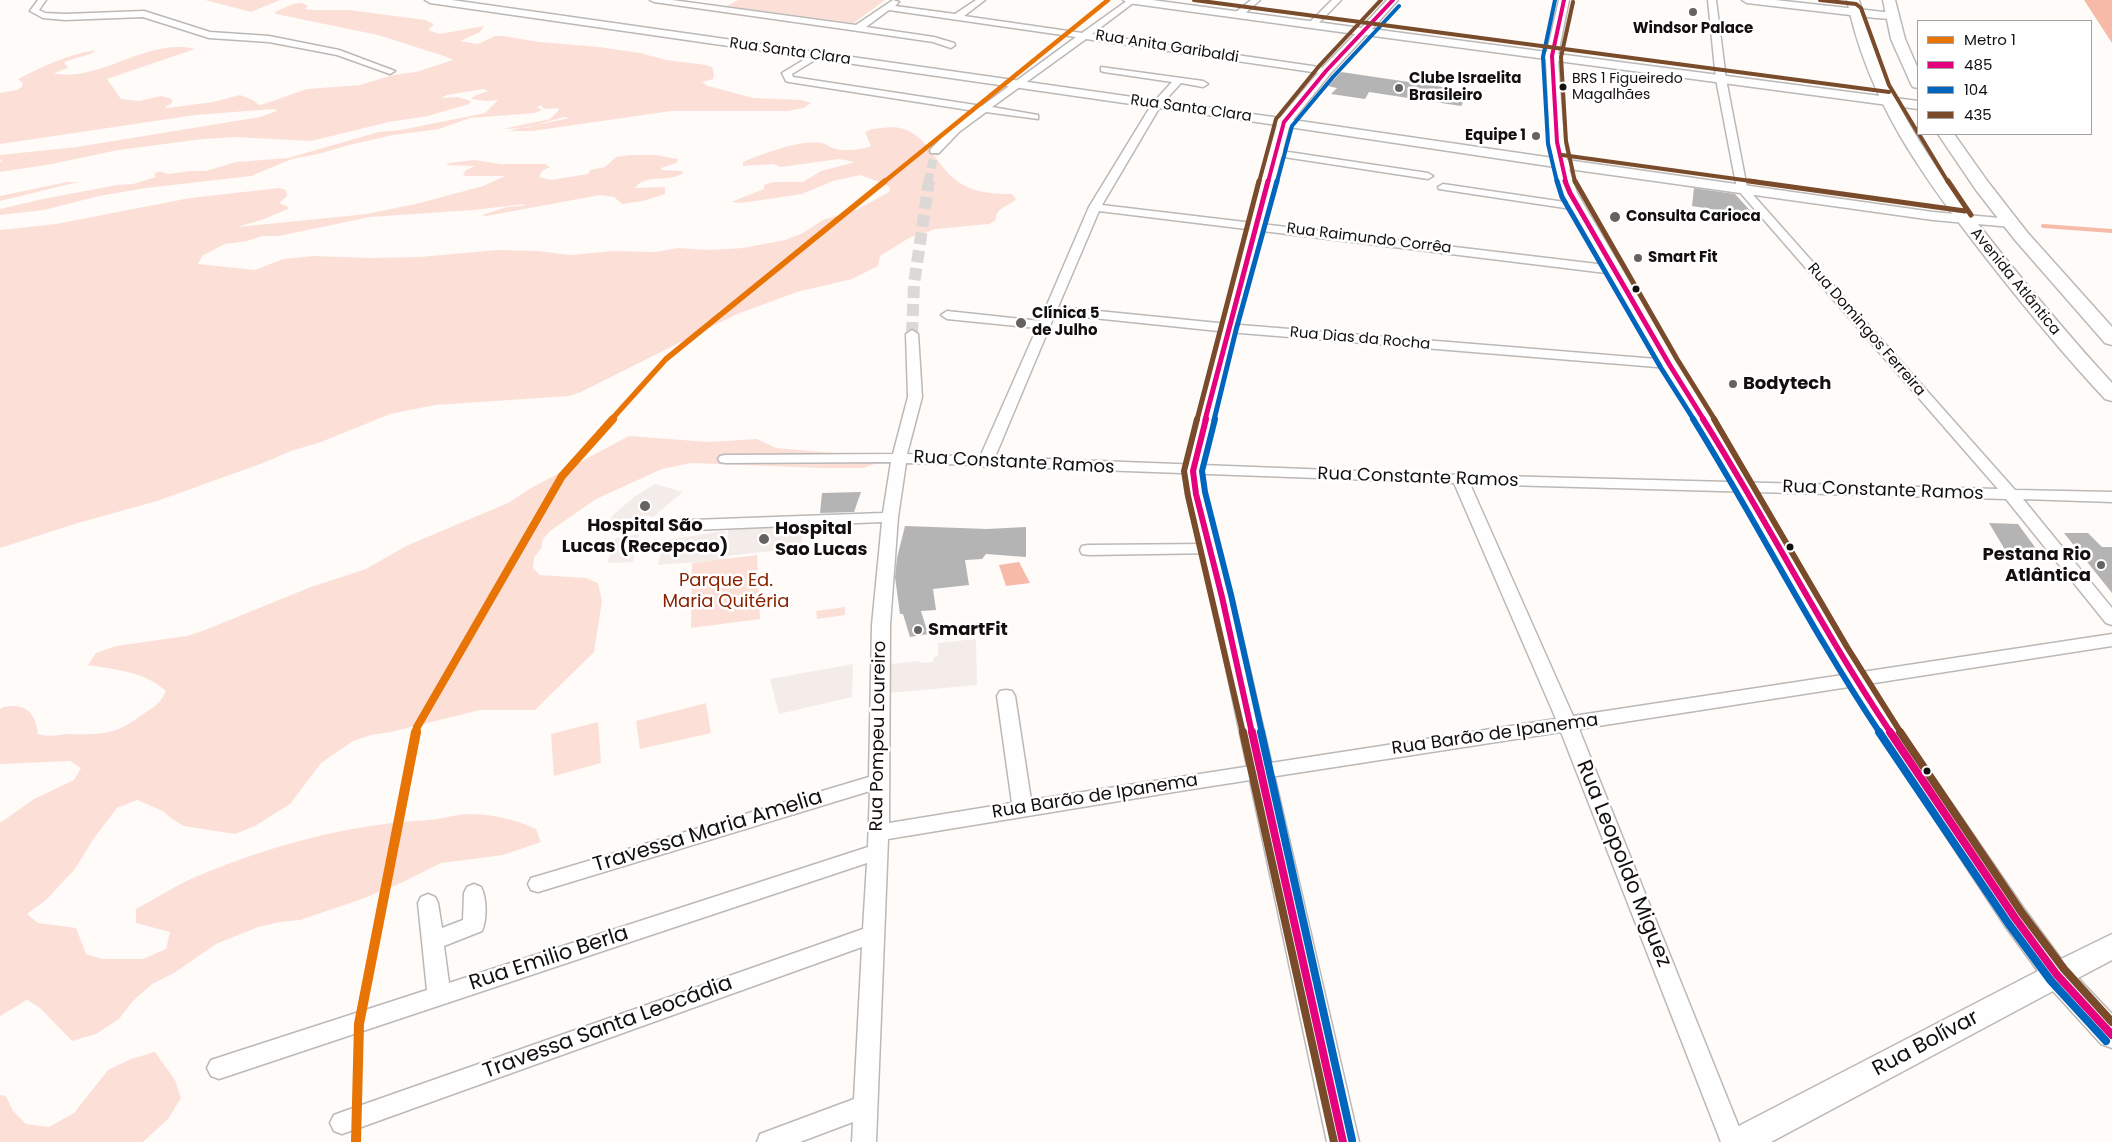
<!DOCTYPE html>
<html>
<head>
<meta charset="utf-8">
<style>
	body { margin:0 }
	#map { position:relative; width:2112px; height:1142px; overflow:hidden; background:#fefbf9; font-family:Poppins,sans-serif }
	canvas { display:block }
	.legend { position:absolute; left:1917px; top:20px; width:175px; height:115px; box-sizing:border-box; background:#fff; border:1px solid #a19f9f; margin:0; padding:6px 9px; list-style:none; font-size:15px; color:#130f0e }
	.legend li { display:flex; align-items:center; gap:10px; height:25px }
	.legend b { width:25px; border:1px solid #a19f9f }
</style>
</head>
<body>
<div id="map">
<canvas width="2112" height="1142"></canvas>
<ul class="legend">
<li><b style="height:6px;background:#e77405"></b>Metro 1</li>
<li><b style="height:6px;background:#e5007d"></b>485</li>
<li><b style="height:6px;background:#0065bd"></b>104</li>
<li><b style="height:6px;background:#7a4b2a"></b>435</li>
</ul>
</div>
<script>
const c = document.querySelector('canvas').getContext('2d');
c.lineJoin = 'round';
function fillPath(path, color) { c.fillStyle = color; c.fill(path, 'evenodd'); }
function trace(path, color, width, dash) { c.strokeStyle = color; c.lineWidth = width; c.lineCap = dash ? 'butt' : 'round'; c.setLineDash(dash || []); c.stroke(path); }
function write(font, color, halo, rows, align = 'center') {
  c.font = font + ' Poppins,sans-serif'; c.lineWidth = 5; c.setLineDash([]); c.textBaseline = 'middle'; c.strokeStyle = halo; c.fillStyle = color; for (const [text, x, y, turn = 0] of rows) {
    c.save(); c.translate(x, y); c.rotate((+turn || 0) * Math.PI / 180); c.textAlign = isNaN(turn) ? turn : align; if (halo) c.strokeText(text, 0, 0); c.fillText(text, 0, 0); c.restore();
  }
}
fillPath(new Path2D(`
	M655 484 683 492 653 517 643 515 641 523 609 527 612 516 634 497Z
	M803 525 801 548 726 556 728 530Z
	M725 531 722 560 658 565 664 540Z
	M639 534 633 562 607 563 616 538Z
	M1000 620 1003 634 978 636V624Z
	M976 639 977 685 889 693 890 664 919 661 921 663 933 662 934 657 938 656V643Z
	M853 664 852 697 779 714 770 679Z`), '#f4ece9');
fillPath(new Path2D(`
	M205 0H280L251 12Z
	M738 0H885L854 23 727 6Z
	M302 3 308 6 305 9 312 10H349L425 20 434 24 428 30 440 34 484 26 480 32 460 41 478 44 495 36H503L539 42 599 47 640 53 666 60 706 65 712 67 714 74 713 79 702 82 708 86 753 98 802 100 811 103 804 108 787 111H671L532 131H508L570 118 564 117 526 128 503 129 550 119 559 110 558 108 544 109 541 105 537 107 542 110 535 113 470 118 439 129 393 135 349 145 318 154 292 159 251 176 146 188 99 196 44 210 0 215V209L43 199 117 185 133 184 156 177 154 174C159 170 163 172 169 174L191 171H206L236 162 288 158 379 132 401 130 485 113 498 100 486 101 471 99 474 96 488 91 483 89 447 95 441 98 458 97 471 101 469 104 428 116 389 122 311 141 234 137 203 139 118 150 52 164 0 172V162L3 161 0 160V155L77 147 260 117 277 111 274 109 195 115 0 144V93L17 90 22 87 23 83 18 79C43 66 67 55 95 50L93 53 64 62 68 68 54 73C97 84 147 37 195 49L107 79 121 99 139 101 161 96 172 99V103L165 107 168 108 213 102 240 95 253 100 259 105 264 104 307 89 360 85 393 75 416 72 453 60 447 57 378 35 276 14 275 12 293 4Z
	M891 127C927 127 934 167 960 183 975 193 995 194 1012 194L1016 199C1009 207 995 207 996 220L989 224 936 229 909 238 880 256 878 266 852 279 797 292 735 315 581 392 569 396 435 405 390 414 321 442 291 451 263 463 157 501 78 523 0 548V230L56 224 190 198 279 188 286 190 287 196 279 203 288 207V209L264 219 238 227 367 214 420 203 483 186 505 176H465L463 175 466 170 475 166 446 165 449 163 474 160 500 164H545L550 167 542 171 539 177 551 180 588 174 590 170 605 167 616 157 631 155H656L678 159 676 163 661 168 662 170 682 171 683 173C670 183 645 173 635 188L665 187V194L643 201 622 204 614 197 600 195 486 216 482 215 507 207 523 206 525 204 473 210 370 217 279 236H262L247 241 225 244 202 256 198 264 255 270 283 259 314 256 372 258 420 257 497 250 537 251 571 255 613 251 656 252 678 248 710 250 743 248 785 240 803 233 823 220 858 209 889 192 890 188 883 183 860 175 833 181 802 194 741 203 731 202 764 189V185L773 182H803L821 171 855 162 839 159 781 167 773 164 743 166V162C762 154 802 139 822 143 826 144 829 147 833 148 842 152 861 150 871 146L865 132 872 129Z
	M67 182H78L0 201V196Z
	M629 436 709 442 757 439 776 448 856 455 877 463 864 468H821L691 463 662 469 596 499 550 531 543 539 541 548 534 558 533 568 540 575 586 578 598 583 602 601 594 652 535 710H480L391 732 371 735 353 741 321 763 290 804 255 826 235 834 184 826 172 819 163 811 137 800 117 808 94 838 75 869 46 900 27 914 38 923 76 928 86 954 102 959H143L166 949 170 932 136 923V909C157 898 178 884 200 875 272 845 351 824 428 820 442 819 456 814 470 814 491 814 517 820 536 829L541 842 503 855 441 863 403 882 362 899 300 920 280 922 258 927 216 944 174 973 152 984 133 1001 119 1019 96 1034 72 1041 40 1008 27 1000 0 1016V823L34 799 74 780 81 768 70 761 0 764V709C5 706 9 706 15 706 31 707 36 719 38 734 54 738 57 734 72 734 103 735 116 734 142 715 154 706 159 706 166 691 143 671 117 670 88 665L96 653 116 646 187 636 205 630 311 587 366 569 406 546 508 503 533 487Z
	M757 555 760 619 691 628 692 563Z
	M845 607V615L817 619 816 611Z
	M706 703 711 733 640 749 636 721Z
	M598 722 601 763 554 776 551 734Z
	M155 1052 175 1080 181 1098 168 1119 143 1142H0V1095L6 1096 13 1111 26 1124 49 1127 74 1113 108 1070 131 1059Z`), '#fce0d7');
fillPath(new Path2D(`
	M2084 0H2112V43Z
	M1019 562 1030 583 1006 586 999 565Z`), '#f8baa8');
trace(new Path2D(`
	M2043 226 2112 231`), '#f8baa8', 4);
fillPath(new Path2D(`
	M1341 72 1470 91 1461 106 1369 92 1365 99 1331 94 1337 88 1328 86Z
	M1694 188 1735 194 1755 216 1692 206Z
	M861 492 854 512 820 513 822 493Z
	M1989 523 2018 524 2043 558H2010Z
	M905 526 987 529 1026 527V557L986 554 982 559 965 560 969 585 933 589 936 610 921 611 928 634 910 637 903 614H900L895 577 897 558Z
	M2064 533H2088L2102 547H2112V593Z`), '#b3b4b3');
trace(new Path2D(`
	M928 182 935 151`), '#dbd8d6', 9, [9, 5]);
trace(new Path2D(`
	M912 334 914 284 929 181`), '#dbd8d6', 12, [12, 6]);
const minor = new Path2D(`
	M38 0H46L39 10 45 13 65 14 144 11 210 32 269 36 339 50 395 71 390 74 337 55 269 42 209 38 143 17 65 20 43 18 30 11Z
	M650 0H672L856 25 893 0 899 2 895 6 955 14 976 0H985L964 16 1082 33 1128 0H1137L1092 34 1326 68 1331 71 1326 74 1086 39 992 107 1038 115V119L986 112 959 132 939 153H931L930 151 931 149 951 128 975 111 789 82 786 81 782 73 815 53 818 54V58L792 74 793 77 982 106 1076 37 889 10 866 27 934 37 954 43 955 45 951 48 933 42 858 31 654 2Z
	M1251 0H1260L1242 16H1236V12Z
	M1332 0H1341L1316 26H1310V22Z
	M1708 0H1716L1726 79 1747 188 2015 490 2112 492V502L2023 499 2112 608V625L2106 623 2006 499 1470 484 1573 716 2112 634V646L1579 729 1745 1142H1721L1561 732 1186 790 888 839 876 1142H852L853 1122 800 1142H757L760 1134 854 1099 862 947 342 1134 334 1131 330 1123 334 1115 342 1112 863 929 867 863 219 1079 211 1076 207 1068 211 1060 427 990 418 903 421 897 428 894 435 897 438 903 442 928 463 920 464 893 467 887 474 884 481 887C487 898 487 920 482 931L444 946 449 983 868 847 870 791 538 892 531 890 528 884 531 878 538 876 869 777 872 625 882 522 693 530 687 528 685 525 687 522 693 520 883 513 891 462 725 463 720 462 718 459 720 456 725 455 893 454 908 397 906 334 912 330 918 334 922 397 907 454 980 457 1037 328 947 319 941 315 947 311 1040 321 1089 207 1152 104 1172 82 1104 72 1101 71V67L1203 81 1208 84 1203 87 1181 83 1161 105 1102 205 1614 266 1620 270 1614 274 1099 211 1058 307 1228 324 1669 360 1676 364 1669 368 1228 332 1055 314 995 457 1460 475 1998 489 1737 189 1716 79ZM906 463 979 465 985 467 990 466 1454 483 1556 719 1031 800 1015 696 1012 691 1006 690 1000 691 997 696 1012 803 889 823 890 625 898 517Z
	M1275 150 1428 173 1433 176 1428 179 1271 155 1270 153 1271 151Z
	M1443 184 1578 204 1584 207 1578 210 1439 189 1438 187Z
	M1210 544 1216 545 1218 549 1216 553 1088 555 1082 554 1080 550 1082 546 1088 545Z`);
const major = new Path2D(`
	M425 0H452L1280 118 1322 68 1355 34 1128 3 1123 0H1152L1361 28 1387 0H1398L1372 29 1547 52 1559 0H1569L1558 54 1918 101V109L1558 61 1564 142 1567 160 1933 212 2011 219 2016 220 2018 223 2016 226 2011 227 1933 220 1569 169 1577 193 1678 364 1745 470 1848 648 1888 711 2025 910 2061 959 2112 934V960L2078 978 2112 1014V1048L2101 1044 2053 991 1771 1142H1724L1729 1131 2038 971 2005 926 1872 723 1828 651 1725 470 1660 364 1563 193 1555 167 1289 127 1236 328 1203 471 1206 494 1233 597 1359 1142H1327L1211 597 1186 494 1183 471 1220 328 1277 125 430 3ZM1366 35 1546 59 1550 142 1553 158 1293 120 1330 74Z
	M1742 0H1775L1893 13 1899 16 1893 19 1876 18 1747 3Z`);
const highway = new Path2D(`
	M1847 0H1859C1884 103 1940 177 2006 259 2040 301 2075 343 2112 383V401L2105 399C2062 353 2022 304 1983 254 1921 174 1868 101 1847 0Z
	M1883 0H1895L1905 39 1918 69V88L1913 87 1911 84 1891 39Z
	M1938 134H1954L1988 182 2027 232 2112 327V345L2105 343 2015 240 1976 190Z`);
trace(minor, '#bbb8b6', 3);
trace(major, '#bbb8b6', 3);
trace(highway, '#bbb8b6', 3);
fillPath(minor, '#fffefe');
fillPath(major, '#fffefe');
fillPath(highway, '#fffefe');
trace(new Path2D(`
	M1564 0 1552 56 1557 142 1566 182
	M1268 182 1284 122 1326 71 1393 0`), '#e5007d', 4);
trace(new Path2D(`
	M1565 181 1570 193 1669 364 1704 420
	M1205 420 1268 181`), '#e5007d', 5);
trace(new Path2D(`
	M1206 419 1193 471 1196 494 1222 597 1252 733
	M1703 419C1768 522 1823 632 1891 733`), '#e5007d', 6);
trace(new Path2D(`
	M1252 732 1343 1142
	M1890 732 2015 918 2057 975 2112 1035`), '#e5007d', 8);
trace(new Path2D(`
	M1555 0 1543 57 1548 144 1557 182
	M1277 182 1292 126 1333 77 1399 6`), '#0065bd', 4);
trace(new Path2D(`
	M1557 181 1562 197 1661 368 1694 420
	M1214 420 1236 330 1277 181`), '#0065bd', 5);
trace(new Path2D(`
	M1215 419 1202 471 1205 492 1231 595 1262 733
	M1693 419C1757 522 1812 632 1880 733`), '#0065bd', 6);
trace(new Path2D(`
	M1261 732 1352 1140
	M1879 732 2008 923 2051 981 2106 1041`), '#0065bd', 8);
trace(new Path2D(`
	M1194 0 1889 92
	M1820 0 1856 4 1861 8 1889 85 1918 133
	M1573 2 1561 57 1566 141 1575 182
	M1919 134 1948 182
	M1562 155 1758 182
	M1259 182 1276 119 1320 65 1381 0`), '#7a4b2a', 4);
trace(new Path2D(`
	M1575 181 1677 359 1715 420
	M1749 181 1965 211
	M1948 181 1971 215
	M1197 420 1259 181`), '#7a4b2a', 5);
trace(new Path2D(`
	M1197 419 1184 471 1188 496 1243 733
	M1714 419 1847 647 1901 733`), '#7a4b2a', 6);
trace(new Path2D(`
	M1243 732 1334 1142
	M1900 732 2022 913 2064 969 2112 1022`), '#7a4b2a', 8);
trace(new Path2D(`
	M884 182 1108 0`), '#e77405', 4.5);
trace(new Path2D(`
	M611 420 666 359 885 181`), '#e77405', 5.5);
trace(new Path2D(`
	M416 733 417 727 562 476 613 419`), '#e77405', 8);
trace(new Path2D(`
	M356 1142 359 1024 416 732`), '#e77405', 10);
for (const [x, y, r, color] of [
	[1693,12,5,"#656260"],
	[1563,87,4.5,"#130f0e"],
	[1399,88,5,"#656260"],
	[1536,136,5,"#656260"],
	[1615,217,6,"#656260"],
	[1638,258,5,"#656260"],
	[1636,289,4.5,"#130f0e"],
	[1021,323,6,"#656260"],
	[1733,384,5,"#656260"],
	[645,506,6,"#656260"],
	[764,539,6,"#656260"],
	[1790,547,4.5,"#130f0e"],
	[2101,565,5,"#656260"],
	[918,630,5,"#656260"],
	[1927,771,4.5,"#130f0e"]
]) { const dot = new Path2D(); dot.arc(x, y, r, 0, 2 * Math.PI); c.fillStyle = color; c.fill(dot); trace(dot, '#fff', 2); }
write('14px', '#130f0e', '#fff', [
	["BRS 1 Figueiredo",1572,79],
	["Magalhães",1572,95]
], 'left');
write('bold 15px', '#130f0e', '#fff', [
	["Windsor Palace",1693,29,"center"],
	["Clube Israelita",1409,79],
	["Brasileiro",1409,96],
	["Equipe 1",1526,136,"right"],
	["Consulta Carioca",1626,217],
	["Smart Fit",1648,258],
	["Clínica 5",1032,314],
	["de Julho",1032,331]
], 'left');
write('15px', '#130f0e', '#fff', [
	["Rua Anita Garibaldi",1167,47,9],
	["Rua Santa Clara",790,52,8],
	["Rua Santa Clara",1191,109,8],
	["Rua Raimundo Corrêa",1369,239,7],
	["Avenida Atlântica",2015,282,51],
	["Rua Domingos Ferreira",1866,330,49],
	["Rua Dias da Rocha",1360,339,5]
]);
write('bold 18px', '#130f0e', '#fff', [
	["Bodytech",1743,384],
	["Hospital São",645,526,"center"],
	["Lucas (Recepcao)",645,547,"center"],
	["Hospital",775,529],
	["Sao Lucas",775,550],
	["Pestana Rio",2091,555,"right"],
	["Atlântica",2091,576,"right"],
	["SmartFit",928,630]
], 'left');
write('18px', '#130f0e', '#fff', [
	["Rua Constante Ramos",1014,463,3],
	["Rua Constante Ramos",1418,478,2],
	["Rua Constante Ramos",1883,491,2],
	["Rua Barão de Ipanema",1495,735,-8],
	["Rua Pompeu Loureiro",879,736,-89],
	["Rua Barão de Ipanema",1095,797,-9]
]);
write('18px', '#882300', '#fff', [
	["Parque Ed.",726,581],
	["Maria Quitéria",726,602]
]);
write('21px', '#130f0e', '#fff', [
	["Travessa Maria Amelia",708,832,-17],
	["Rua Leopoldo Miguez",1623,864,68],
	["Rua Emilio Berla",549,959,-18],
	["Travessa Santa Leocádia",608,1028,-20],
	["Rua Bolívar",1926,1044,-28]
]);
</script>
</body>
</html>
